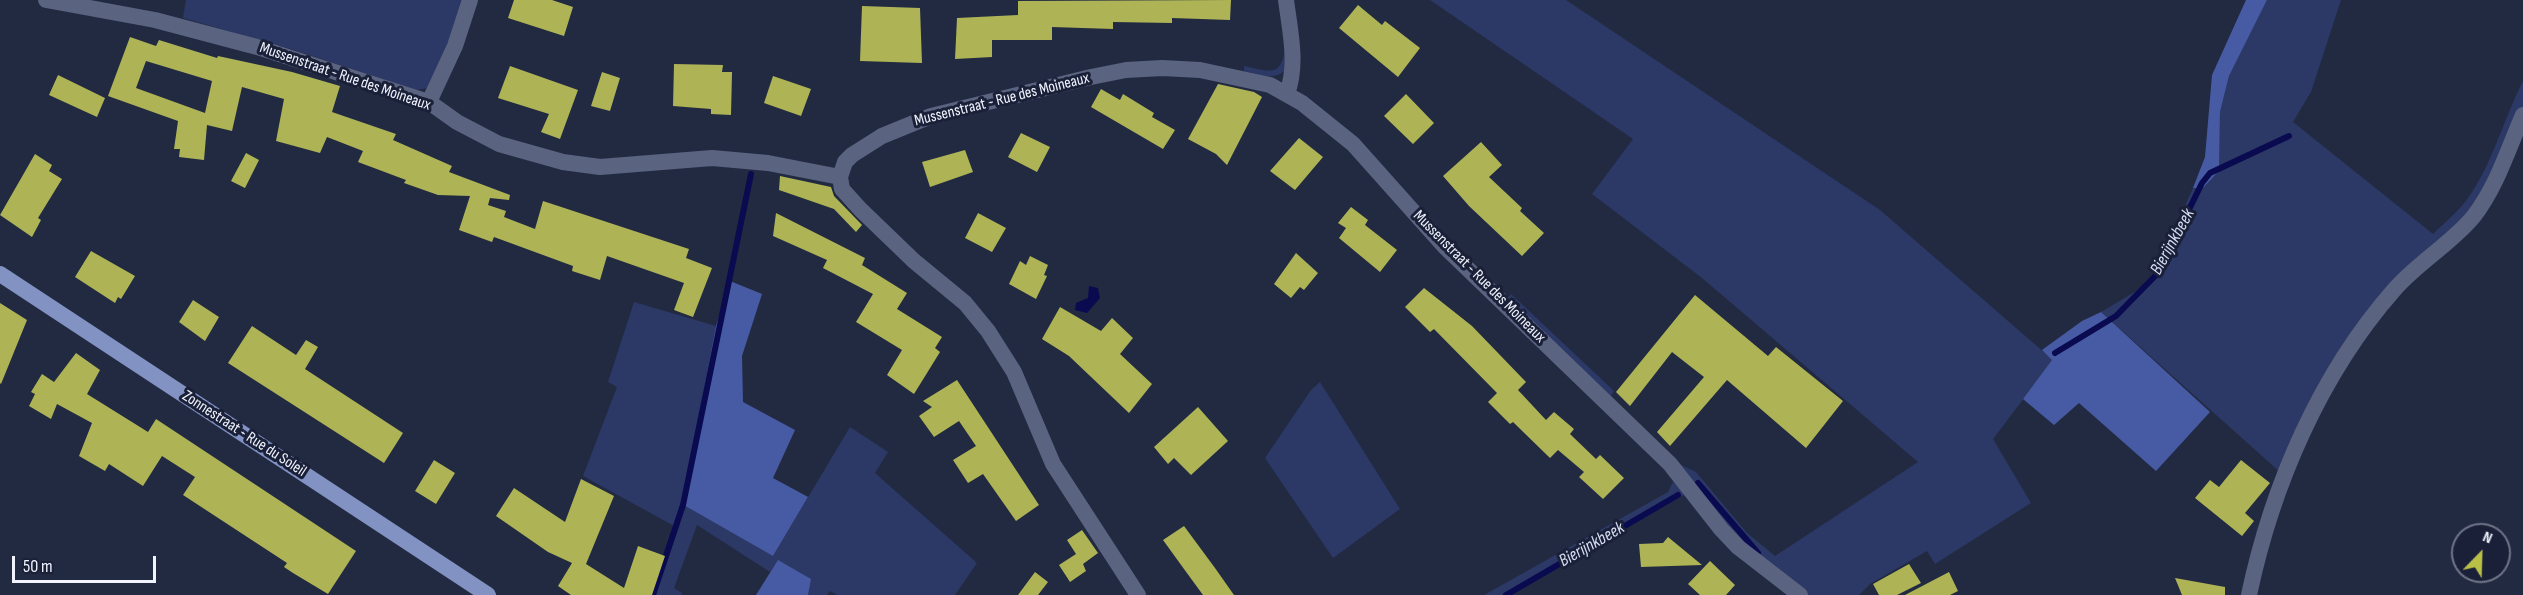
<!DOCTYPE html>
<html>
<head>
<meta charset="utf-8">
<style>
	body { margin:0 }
	#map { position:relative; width:2523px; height:595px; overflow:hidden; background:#222a42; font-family:"Sofia Sans Condensed",sans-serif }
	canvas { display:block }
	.north { position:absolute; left:2451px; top:523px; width:60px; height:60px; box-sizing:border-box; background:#192038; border:2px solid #6f7587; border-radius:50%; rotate:23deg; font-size:16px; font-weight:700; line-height:24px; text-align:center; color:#f1f4fe }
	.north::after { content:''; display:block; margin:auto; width:21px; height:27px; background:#bac046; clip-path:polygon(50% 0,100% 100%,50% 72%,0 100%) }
	.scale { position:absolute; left:12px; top:556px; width:144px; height:27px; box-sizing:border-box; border:3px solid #f1f4fe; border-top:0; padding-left:8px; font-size:18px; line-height:21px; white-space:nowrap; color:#f1f4fe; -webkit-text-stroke:4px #192038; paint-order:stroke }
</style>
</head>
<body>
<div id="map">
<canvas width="2523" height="595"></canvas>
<div class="north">N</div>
<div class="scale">50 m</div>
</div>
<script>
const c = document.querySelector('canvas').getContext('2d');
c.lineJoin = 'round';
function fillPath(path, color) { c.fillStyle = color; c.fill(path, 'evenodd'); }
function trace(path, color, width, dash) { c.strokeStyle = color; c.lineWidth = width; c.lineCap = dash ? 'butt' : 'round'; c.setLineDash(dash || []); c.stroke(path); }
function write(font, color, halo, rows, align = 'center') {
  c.font = font + ' "Sofia Sans Condensed",sans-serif'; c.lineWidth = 6; c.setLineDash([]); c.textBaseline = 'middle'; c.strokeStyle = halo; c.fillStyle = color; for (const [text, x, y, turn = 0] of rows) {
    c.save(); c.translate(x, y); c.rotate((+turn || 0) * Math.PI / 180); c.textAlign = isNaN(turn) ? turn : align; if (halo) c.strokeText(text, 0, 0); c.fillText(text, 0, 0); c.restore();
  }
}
fillPath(new Path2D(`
	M186 0H467L429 88 416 90 294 50 183 18Z
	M1430 0H1566L1880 210 2053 360 1993 439 2031 503 1935 564 1927 551 1870 584 1859 595H1807L1747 548 1673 461 1696 472 1747 533 1775 556 1918 462 1702 278 1592 194 1633 139Z
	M2267 0H2341L2311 92 2293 122 2433 234C2444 223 2459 211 2468 198 2492 165 2504 118 2523 81V107L2470 213 2403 274 2281 473 2101 312 2138 290 2154 273 2193 188H2203L2219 171 2220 112 2229 76Z
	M1286 44 1284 71C1273 81 1258 74 1244 71V66C1273 72 1281 78 1286 44Z
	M1511 294 1614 391 1610 397 1506 301Z
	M634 302 716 326 691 463 773 556 850 427 888 452 875 473 977 563 955 595H837L830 591 827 595H808L810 579 778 561 770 572 697 525 674 588 682 593 681 595H654L676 527 583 476 617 387 608 382Z
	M1320 382 1400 509 1333 558 1265 458 1311 390Z
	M1675 478 1687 493 1511 595H1484L1668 492Z`), '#2c3865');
fillPath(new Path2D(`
	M2246 0H2267L2229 76 2220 112 2219 171 2203 188H2193L2205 157 2212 75Z
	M730 281 762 294 742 356 743 402 795 430 773 478 808 497 773 556 682 504 716 326Z
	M2101 312 2210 412 2156 471 2079 403 2054 425 2023 399 2052 360 2042 350 2082 321Z
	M778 560 811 579 808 595H756Z`), '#475ba4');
fillPath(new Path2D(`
	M1089 286 1098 288 1100 298 1087 313 1075 310 1076 303 1088 298Z`), '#090a4f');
trace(new Path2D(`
	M2055 353 2116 316 2158 273 2202 183 2210 173 2289 136
	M1698 483 1758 553
	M653 595 683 505 751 174
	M1506 595 1678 495`), '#090a4f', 6);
fillPath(new Path2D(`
	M514 0H552L573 7 564 36 508 18Z
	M1231 0 1230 20 1172 18V23L1113 22V29L1052 27V40H992V57L955 59 957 18 1018 15V1Z
	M1358 5 1382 25 1385 21 1420 48 1398 77 1339 28Z
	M862 6 920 8 922 63 860 61Z
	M130 37 156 46 159 40 217 58 218 56 292 72 340 86 332 112 396 134 393 140 452 166 449 172 510 195 509 200 490 198 488 205 506 211 504 217 535 229 543 201 689 249 686 258 712 268 693 317 674 310 684 283 607 256 600 280 572 271 573 266 494 237 492 242 459 230 470 196 438 195 404 183 406 180 358 162 363 151 327 137 320 153 276 141 284 99 242 87 232 131 207 125 204 160 179 157 180 149H174L178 121 108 96ZM146 61 212 81 205 113 136 88Z
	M674 64 723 65 722 72H732L731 115 711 114V109L673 106Z
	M510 66 578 90 560 139 541 132 549 114 498 98Z
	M602 72 620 78 610 111 591 106Z
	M58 75 105 98 97 117 49 95Z
	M773 76 811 89 801 116 764 103Z
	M1218 84 1254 92 1262 97 1227 165 1216 154 1188 139Z
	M1101 89 1120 100 1123 94 1154 113 1152 117 1175 130 1163 149 1091 107Z
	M1406 94 1434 123 1413 144 1384 116Z
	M1021 133 1050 147 1037 172 1008 157Z
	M1299 138 1323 157 1295 190 1270 171Z
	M1481 142 1502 165 1489 177 1522 208 1520 211 1544 233 1522 256 1469 206 1443 176Z
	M965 150 973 172 930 187 922 162Z
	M246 153 259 160 245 188 231 181Z
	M35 154 52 165 49 171 62 179 38 218 41 220 32 237 0 215Z
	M780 176 831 187 834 196 862 225 856 232 834 209 779 190Z
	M1351 207 1368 220 1365 225 1397 250 1380 272 1339 238 1346 228 1338 223Z
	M776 213 865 258 862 265 907 293 897 309 942 337 935 348 940 352 914 394 887 375 902 350 856 322 873 294 823 268 827 260 773 236Z
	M978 213 1006 228 992 252 965 238Z
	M91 251 135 276 121 299 118 297 115 303 75 277Z
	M1296 253 1318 273 1304 290 1300 287 1291 298 1274 284Z
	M1030 256 1048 265 1044 275 1047 276 1036 299 1009 284 1020 261 1026 265Z
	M1424 288 1472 326 1526 382 1518 390 1546 420 1554 412 1574 429 1570 434 1596 459 1600 455 1624 478 1603 499 1579 477 1584 472 1558 450 1550 458 1513 422 1510 424 1488 402 1497 393 1434 329 1430 332 1405 307Z
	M1695 295 1768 356 1776 347 1843 401 1806 448 1727 380 1670 446 1657 432 1704 377 1672 352 1630 406 1616 392Z
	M193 300 219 317 205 341 179 322Z
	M0 303 27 320 1 384 0 383Z
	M1060 307 1101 331 1112 318 1133 338 1120 354 1152 384 1129 413 1069 356 1042 339Z
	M252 326 296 355 306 340 318 347 305 369 403 433 384 463 228 363Z
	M76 353 100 370 87 394 148 432 156 419 356 551 328 594 293 573 284 567 287 563 183 495 195 477 162 456 143 486 109 464 105 471 79 456 92 423 57 404 51 419 29 406 35 394 31 392 42 374 54 382Z
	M957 380 1039 505 1016 521 983 474 968 483 953 460 976 446 959 421 934 437 919 416 932 407 923 401Z
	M1198 407 1228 441 1191 475 1174 458 1168 464 1154 447Z
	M434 460 455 473 436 504 415 491Z
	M2241 460 2270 483 2245 513 2254 521 2242 536 2195 498 2210 480 2219 487Z
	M581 479 614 496 586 564 624 588 638 546 665 556 652 595H571L558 586 572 563 548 552 496 516 514 488 565 522Z
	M1184 526 1215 568 1234 595H1203L1184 569 1163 540Z
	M1082 530 1098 553 1083 564 1086 571 1070 582 1059 565 1076 554 1067 540Z
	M1668 537 1702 565 1641 567 1639 544 1663 543Z
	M1710 561 1735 585 1726 595H1700L1688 584Z
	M1909 564 1921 583 1897 595H1879L1873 584Z
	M1035 572 1048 582 1038 595H1018Z
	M1949 572 1958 591 1950 595H1905Z
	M2175 578 2225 587V595H2182Z`), '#aeb455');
trace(new Path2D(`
	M46 0 155 20 257 47 429 102 457 122 499 144 563 162 600 167 712 158 768 163 840 177
	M1286 0C1290 31 1298 64 1287 94
	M429 102 455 46 470 0
	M1138 595 1053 464 1014 372 988 331 965 303 914 261 860 209 842 189 840 177 845 162 852 155 882 136 931 116 1091 77 1126 70 1162 68 1200 70 1270 85 1302 103 1353 144 1444 246 1670 464 1721 529 1738 547 1800 595
	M2249 595C2272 486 2320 374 2394 290 2417 263 2451 244 2474 216 2497 186 2508 149 2523 115`), '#5a637f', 16);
trace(new Path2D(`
	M0 274 488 595`), '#8292c3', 16);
write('16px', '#f1f4fe', '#192038', [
	["Mussenstraat - Rue des Moineaux",345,77,19],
	["Mussenstraat - Rue des Moineaux",1002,100,-14],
	["Mussenstraat - Rue des Moineaux",1479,277,45],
	["Zonnestraat - Rue du Soleil",244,434,33]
]);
write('italic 18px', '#d5ddf2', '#192038', [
	["Bierijnkbeek",2173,242,-61],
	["Bierijnkbeek",1592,545,-30]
]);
</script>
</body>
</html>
